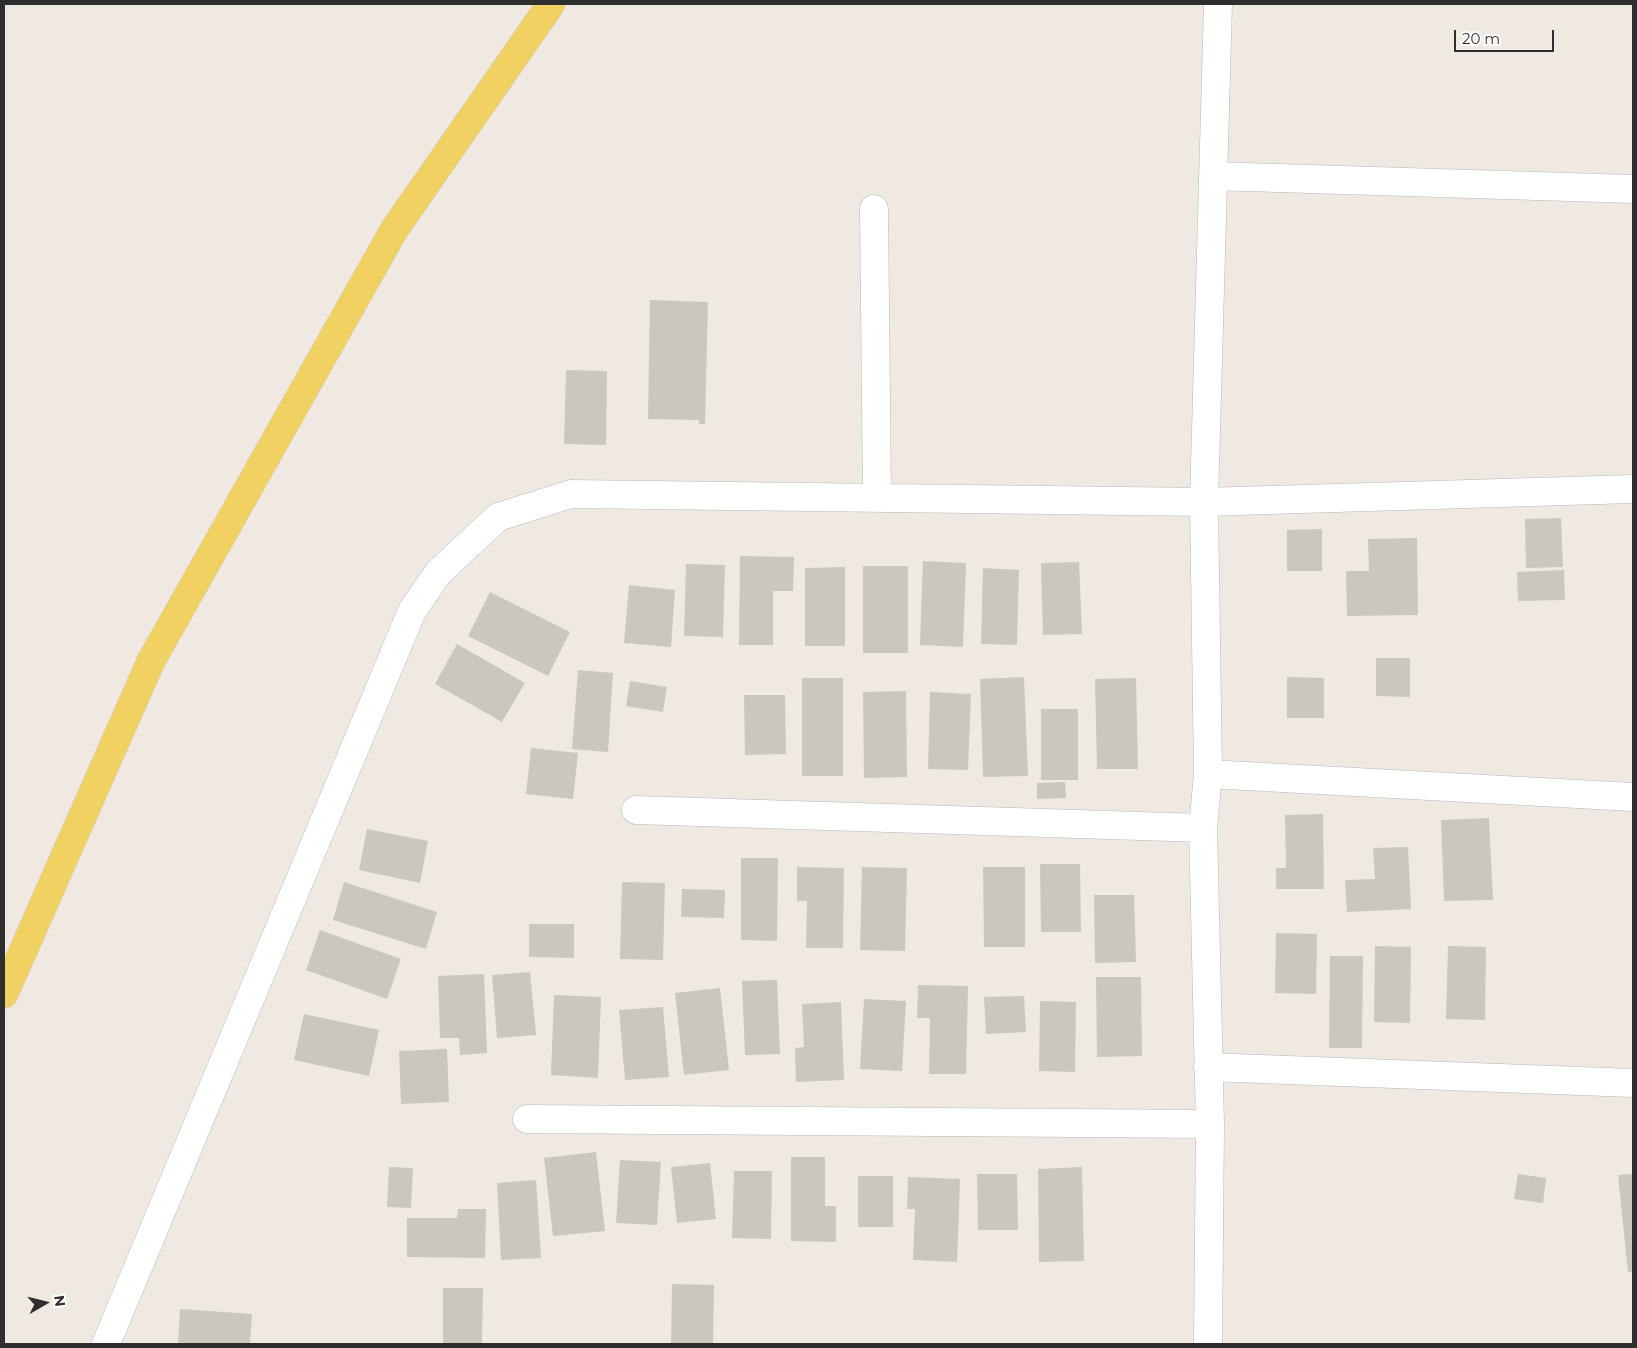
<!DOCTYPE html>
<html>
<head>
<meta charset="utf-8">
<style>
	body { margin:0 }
	#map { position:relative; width:1637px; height:1348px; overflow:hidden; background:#efe9e1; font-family:Montserrat,sans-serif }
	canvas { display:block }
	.frame { position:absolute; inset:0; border:5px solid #2e2e2e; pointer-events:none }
	.north { position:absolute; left:20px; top:1278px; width:50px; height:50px; -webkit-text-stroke:4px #fff; paint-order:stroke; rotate:82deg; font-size:14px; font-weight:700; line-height:20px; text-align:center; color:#2e2e2e }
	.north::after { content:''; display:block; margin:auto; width:18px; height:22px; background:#2e2e2e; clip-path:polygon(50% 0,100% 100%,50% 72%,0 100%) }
	.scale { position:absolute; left:1454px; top:30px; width:100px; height:22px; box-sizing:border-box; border:2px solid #2e2e2e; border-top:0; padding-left:6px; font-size:15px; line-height:18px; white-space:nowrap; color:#2e2e2e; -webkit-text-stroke:4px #fff; paint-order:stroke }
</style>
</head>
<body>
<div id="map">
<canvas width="1637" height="1348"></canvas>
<div class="frame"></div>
<div class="north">N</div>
<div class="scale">20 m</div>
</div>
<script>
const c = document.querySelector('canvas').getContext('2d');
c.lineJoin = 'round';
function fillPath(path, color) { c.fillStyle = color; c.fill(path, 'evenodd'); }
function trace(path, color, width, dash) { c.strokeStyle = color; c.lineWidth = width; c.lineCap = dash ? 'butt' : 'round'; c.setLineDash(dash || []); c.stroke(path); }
fillPath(new Path2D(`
	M650 300 708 302 705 424H699V420L648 419Z
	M566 370 607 371 606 445 564 444Z
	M1561 518 1563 567 1526 568 1525 519Z
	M1322 529V571H1287V530Z
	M1417 538 1418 615 1347 616 1346 571H1369L1368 539Z
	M740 556 794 557 793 591H773V645H739Z
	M923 561 966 563 963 647 920 645Z
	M1079 562 1082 634 1043 635 1041 563Z
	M686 564 725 565 723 637 684 636Z
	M863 566H908V653H863Z
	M845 567V646H805V568Z
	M983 568 1019 570 1017 645 981 644Z
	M1564 570 1565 600 1518 601 1517 572Z
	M629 585 675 590 671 647 624 643Z
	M490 592 570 632 548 676 468 636Z
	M457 644 525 683 502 722 435 684Z
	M1376 658H1410V697L1376 696Z
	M578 670 613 673 608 752 572 749Z
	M1024 677 1028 776 983 777 980 679Z
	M1287 677 1324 678V718H1287Z
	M802 678H843V776H802Z
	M1136 678 1138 769H1097L1095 679Z
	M630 681 667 687 663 712 626 706Z
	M906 691 907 777 864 778 863 692Z
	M930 692 971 694 968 770 928 769Z
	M744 695H785L786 754 745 755Z
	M1041 709H1078V780H1041Z
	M531 748 578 753 573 799 526 794Z
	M1065 782 1066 798 1037 799V783Z
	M1323 814 1324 889H1276V868H1286L1285 815Z
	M1489 818 1493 900 1444 901 1441 820Z
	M367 829 428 841 420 883 359 870Z
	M1408 847 1411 909 1347 912 1345 880 1375 879 1373 848Z
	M741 858H778L777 941 741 940Z
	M1040 864H1080L1081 932H1041Z
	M797 867 844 868 843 948H806L807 901H797Z
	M862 867 907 868 905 951 860 950Z
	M983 867H1025V947H984Z
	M344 882 437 912 426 949 333 920Z
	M622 882 665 883 663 960 620 959Z
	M682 889 725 890 724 918 681 917Z
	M1094 895H1134L1136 962 1095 963Z
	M529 924H574V958L529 957Z
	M320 930 401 959 387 999 306 970Z
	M1276 933 1317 934 1316 994 1275 993Z
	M1375 946 1411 947 1410 1023 1374 1022Z
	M1448 946 1486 947 1485 1020 1446 1019Z
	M1330 956H1363L1362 1048H1329Z
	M530 972 536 1035 497 1038 492 975Z
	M484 974 487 1053 460 1055 459 1038H440L438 976Z
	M1096 977H1141L1142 1056 1097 1057Z
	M777 980 780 1054 745 1055 742 981Z
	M918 985 968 986 966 1074H929L930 1018H917Z
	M720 988 729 1070 684 1075 675 993Z
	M554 995 601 997 598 1078 551 1075Z
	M1024 996 1026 1032 986 1034 984 997Z
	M864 999 906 1001 902 1071 860 1069Z
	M1040 1001 1076 1002 1075 1072 1039 1071Z
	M841 1002 844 1080 796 1082 795 1048 804 1047 802 1004Z
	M663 1007 669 1077 625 1080 619 1010Z
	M304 1014 379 1030 369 1076 294 1060Z
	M447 1049 449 1102 401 1104 399 1051Z
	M596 1152 605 1231 553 1236 544 1158Z
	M791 1157H825V1206H836V1242L791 1241Z
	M620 1160 661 1162 657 1225 616 1223Z
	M710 1163 716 1219 677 1223 671 1167Z
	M389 1167 413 1168 411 1208 387 1207Z
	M1082 1167 1084 1261 1039 1262 1038 1169Z
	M734 1171H772L771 1239 732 1238Z
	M977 1174H1017L1018 1230H978Z
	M1518 1174 1546 1178 1543 1203 1514 1199Z
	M1633 1174V1271L1628 1272 1618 1175Z
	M858 1176H893V1227H858Z
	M908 1177 960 1179 957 1262 913 1260 915 1209H907Z
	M536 1180 541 1258 501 1260 497 1183Z
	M458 1209H486L485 1258 407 1257V1218H457Z
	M672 1284 714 1285 713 1344H671Z
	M443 1288H483L482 1344H443Z
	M180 1309 252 1314 250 1344H178Z`), '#cbc7bf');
const minor = new Path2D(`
	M1213 176 1633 189
	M874 209 877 498
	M1208 774 1633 797
	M636 810 1203 828
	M1208 1067 1633 1083
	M527 1119 1210 1124
	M106 1344 412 611 438 573 498 517 571 494 1204 502 1633 489
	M1208 1344 1210 1124 1203 828 1208 774 1204 502 1218 4`);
const major = new Path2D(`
	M4 994 151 661 394 230 551 4`);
trace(minor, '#b4b7c1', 29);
trace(major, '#c9c9c9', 29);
trace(minor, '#fff', 28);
trace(major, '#f2d163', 28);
</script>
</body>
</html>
